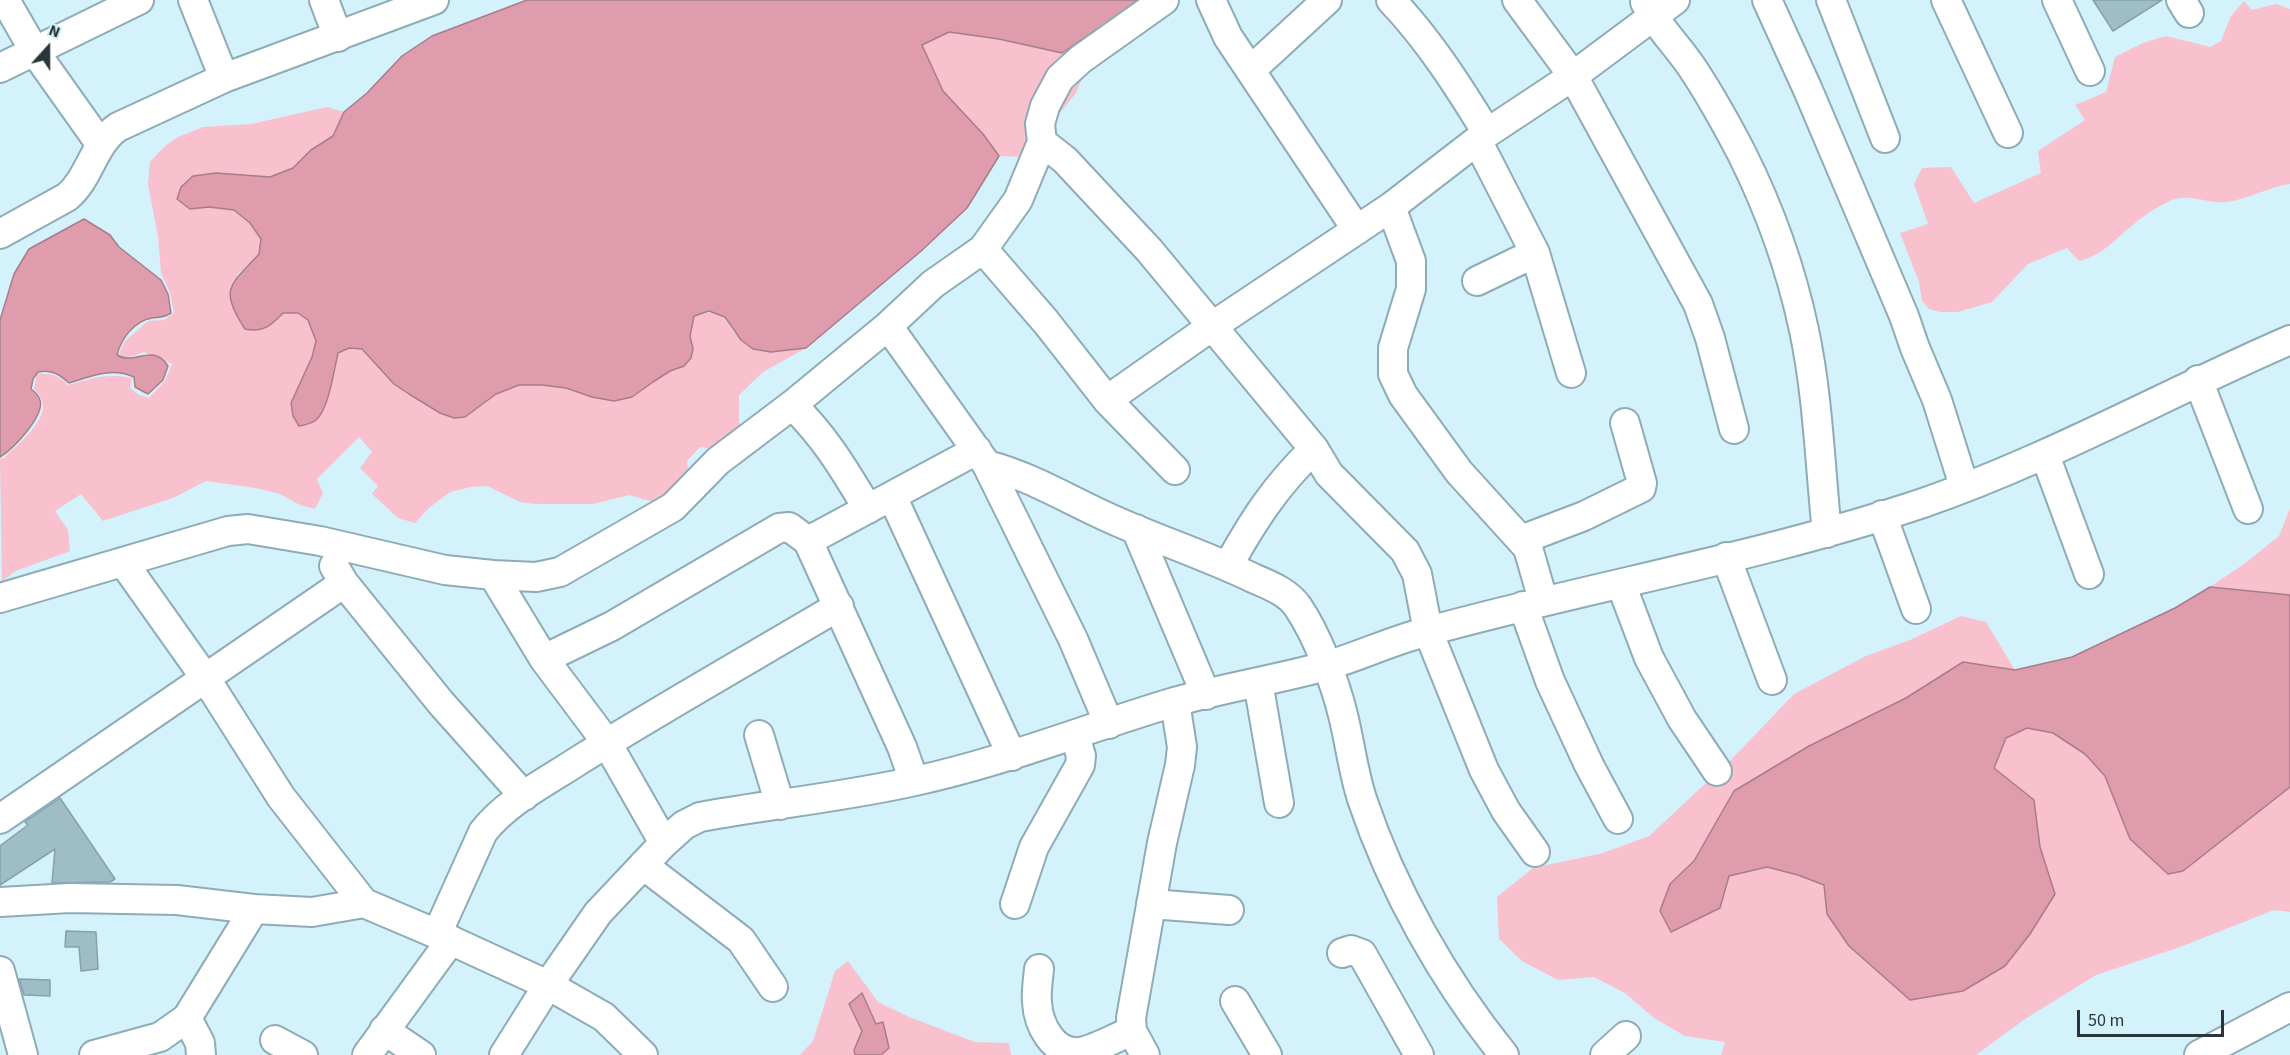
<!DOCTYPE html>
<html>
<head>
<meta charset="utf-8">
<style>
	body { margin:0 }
	#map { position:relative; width:2290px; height:1055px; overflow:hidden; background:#d3f2fc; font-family:"Source Sans 3",sans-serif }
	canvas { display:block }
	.north { position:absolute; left:18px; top:18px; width:60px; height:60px; -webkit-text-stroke:4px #d3f2fc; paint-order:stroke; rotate:21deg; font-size:16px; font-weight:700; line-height:24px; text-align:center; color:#293539 }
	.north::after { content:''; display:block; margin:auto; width:21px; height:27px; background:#293539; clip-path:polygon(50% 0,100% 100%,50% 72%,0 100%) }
	.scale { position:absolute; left:2077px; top:1010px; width:147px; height:27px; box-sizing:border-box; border:3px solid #293539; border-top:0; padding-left:8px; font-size:18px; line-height:21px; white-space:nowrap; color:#293539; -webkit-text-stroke:4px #d3f2fc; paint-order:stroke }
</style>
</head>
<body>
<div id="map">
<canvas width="2290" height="1055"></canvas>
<div class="north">N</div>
<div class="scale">50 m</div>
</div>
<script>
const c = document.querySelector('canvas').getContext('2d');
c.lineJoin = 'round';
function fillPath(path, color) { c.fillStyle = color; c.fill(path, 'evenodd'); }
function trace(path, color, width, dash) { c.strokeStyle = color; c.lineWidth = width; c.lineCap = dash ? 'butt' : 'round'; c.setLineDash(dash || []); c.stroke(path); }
fillPath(new Path2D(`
	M2244 1 2252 10 2276 4 2290 9V184C2268 187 2249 199 2227 202 2209 204 2190 193 2172 200 2158 206 2144 215 2133 225 2115 239 2102 256 2079 261L2067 248 2028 264 1992 302 1958 312H1940L1929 309 1922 301 1919 282 1900 233 1928 224 1914 184 1922 168 1951 167 1974 203 2041 173 2038 151 2085 120 2075 105 2106 92 2115 57 2143 43 2166 36 2210 47 2221 41 2231 16Z
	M949 32 999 39 1062 53 1086 69 1076 93 1024 157 999 156 982 134 943 91 922 45Z
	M327 107 344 112 333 136 311 150 293 168 270 177 216 173 190 209 209 207 234 210 250 223 261 239 260 254 237 275 273 324 283 313H298L308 320 316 341 312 357 326 400 338 353 349 348 361 349 394 384 409 394 440 413 465 417 496 394 519 385H542L566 388 592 397H632L653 382 670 371 684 366 693 349 690 336 694 316C732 304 722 326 742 340 763 354 784 351 806 348L763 372 739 395V422L748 443 713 449 700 447 687 461 689 481 654 502 629 495 593 504H537L520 502 487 486 471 487 450 492 430 507 415 523 398 518 372 494 378 486 360 468 372 452 359 437 317 479 323 493 315 509 300 505 280 494 256 488 206 481 173 498 103 521 81 494 55 511 68 530 70 551 16 571 2 581 0 459 4 458C17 445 49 420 42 400 41 396 36 392 34 389L37 374C50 373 59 375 68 385 93 378 106 373 132 378L130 388 139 395 149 398 165 381 172 364 144 352 130 357 118 356 124 342 148 321 164 320 174 313 170 293 161 273 158 236 148 184 150 162 165 146 178 137 203 127 251 124Z
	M2290 508V595L2210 587 2244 564 2279 536Z
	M1961 616 1986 622 2015 670 1963 662 1906 698 1809 746 1734 791 1694 861 1670 884 1671 931 1685 924 1729 876 1767 867 1798 875 1824 885 1827 914 1849 946 1910 1000 2005 966 2030 934 2055 894 2040 847 2034 800 1994 768 2006 738 2027 728 2053 733 2085 754 2105 776 2130 839 2183 871 2290 787V912L2274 910 2180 947 2096 975 2025 1019 1976 1055H1721L1725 1042 1685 1036 1654 1018 1625 993 1594 977 1558 980 1522 961 1499 939 1497 897 1533 868 1603 853 1649 836 1730 761 1794 694 1866 656 1910 640Z
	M848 961 878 1002 909 1017 975 1042 1009 1043 1011 1055H800L813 1041 835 971Z`), '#f9c0cd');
const water = new Path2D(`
	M527 0H1140L1062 53 999 39 949 32 922 45 943 91 983 134 999 156 967 208 920 252 806 348 771 352 753 349 741 340 725 317 709 311 694 316 690 336 693 349 691 358 684 366 670 371 653 382 632 397 614 401 592 397 566 388 542 385H519L496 394 465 417 454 418 440 413 409 394 394 384 362 349 349 348 338 353C334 369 329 409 316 420 311 424 305 425 299 426L293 416 291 403 312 357 316 341 308 320 298 313H283C271 326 262 333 245 329 218 288 231 285 259 254L261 239 250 223 234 210 209 207 190 209 177 199 181 187 193 176 216 173 270 177 293 168 311 150 333 136 344 112 367 93 402 56 432 36Z
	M84 219 110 235 119 247 161 280 168 294 171 313C163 318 160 317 152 318 134 321 121 339 117 355 134 366 153 342 168 366L163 380 148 394 135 387 134 377C111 367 92 376 69 383 59 374 51 369 38 372L33 379 31 389C35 392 39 396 40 400 45 416 13 449 0 457V320L14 274 29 249Z
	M2210 587 2290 595V787L2183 871 2168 874 2130 839 2105 776 2085 754 2053 733 2027 728 2006 738 1994 768 2034 800 2040 847 2055 894 2030 934 2005 966 1963 991 1910 1000 1849 946 1827 914 1824 885 1798 875 1767 867 1729 876 1720 908 1671 932 1660 911 1670 884 1694 861 1734 791 1809 746 1906 698 1963 662 2015 670 2072 657 2175 608Z
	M862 993 876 1024 883 1022 889 1048 881 1055H855L854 1050 862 1031 849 1004Z`);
fillPath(water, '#df9cac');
trace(water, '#a87d8a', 1.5);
const building = new Path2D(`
	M2093 0H2162L2113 31Z
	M60 798 115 879 110 882 52 883 55 849 0 885V846L28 825 25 822Z
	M66 931 96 932 98 969 81 971 79 947H65Z
	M19 979 50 980V996L24 995Z`);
fillPath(building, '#9fbdc7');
trace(building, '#85a2ab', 1.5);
const minor = new Path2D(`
	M5 0 35 52 101 145
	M193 0 224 78
	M324 0 338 37
	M1211 0 1228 37 1357 230
	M1391 0C1429 40 1459 87 1487 133
	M1517 0 1573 76 1698 304 1710 338 1734 429
	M1767 0 1808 90 1904 316 1915 348 1937 400 1964 486
	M1831 0 1885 138
	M1946 0 2008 133
	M2057 0 2090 71
	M2181 0 2189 13
	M1645 2C1657 27 1680 48 1695 72 1712 98 1728 127 1742 154 1770 210 1791 269 1804 330 1818 396 1820 465 1827 533
	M0 68 139 0
	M1252 69 1327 0
	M1042 142 1065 160 1149 250 1314 449 1329 474 1405 551 1417 574 1428 631 1484 770 1506 811 1535 852
	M1391 207 1411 261V289L1393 348V374L1403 395 1459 472 1528 548 1543 600
	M0 234 67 197C90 178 93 144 118 127L224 78 434 0
	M983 249 1046 322 1107 400 1175 470
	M1535 253 1571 373
	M1477 281 1535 253 1478 142
	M888 326 933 284 983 249 1018 200 1042 142 1040 124 1045 106 1060 78 1081 59 1164 0
	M2198 380 2248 509
	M1107 400 1211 327 1391 207 1487 133 1573 76 1675 0
	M792 405C824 435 845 471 868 509
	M2045 455 2089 574
	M987 465C1030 476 1067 499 1107 517 1155 539 1205 555 1253 578 1269 585 1288 592 1298 607 1317 635 1335 682 1343 715 1350 743 1353 771 1362 799 1392 889 1444 981 1504 1055
	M892 496 1012 756
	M1882 515 1916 609
	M1136 529 1206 695
	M1521 540 1584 516 1641 488 1642 483 1625 423
	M808 541 977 450
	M1726 557 1772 680
	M123 562 206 679 281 797 364 903
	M334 566 344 583 441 703 524 796
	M1228 566C1253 521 1276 485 1314 449
	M493 575 544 659 607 743 664 843
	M1621 584 1649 658 1682 719 1717 771
	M0 598 228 531 248 529 320 541 445 570 493 575 536 577 560 572 673 507 718 461 792 405 888 326 987 465 1073 639 1109 724
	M1523 606 1550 681 1589 765 1618 819
	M544 659 612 626 779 528 789 527 808 541 902 747 914 781
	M1258 682 1279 803
	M759 735 780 805
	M0 819 344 583
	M643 865 741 940 773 987
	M0 902 70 898 177 900 254 909 312 912 364 903 437 934 548 985 604 1017 643 1055
	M1015 904 1034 847 1080 765 1081 756 1075 735
	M1151 904 1229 910
	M437 934 483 832C507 801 548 781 581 759 666 706 753 657 839 606
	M1342 953 1351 950 1362 954 1419 1055
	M1039 969C1038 980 1036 991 1037 1002 1038 1024 1053 1055 1080 1052 1097 1049 1116 1037 1132 1031
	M0 971 23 1055
	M1235 1001 1267 1055
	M187 1018 200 1043 201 1055
	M384 1030 421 1055
	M275 1040 303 1055
	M94 1055 160 1037 187 1018 254 909
	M367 1055 451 940
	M504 1055 548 985 598 913 664 843 684 825 700 817C772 804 844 797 915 781 1003 762 1085 729 1171 703 1222 688 1275 680 1326 666 1360 656 1393 640 1429 631 1592 586 1762 557 1923 503 2050 459 2167 393 2290 340
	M1145 1055 1132 1031 1131 1018 1162 843 1180 765 1182 747 1175 702
	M1605 1055 1626 1036
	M2199 1055 2290 1007`);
trace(minor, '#8eacb5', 32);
trace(minor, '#fff', 28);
</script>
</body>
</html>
